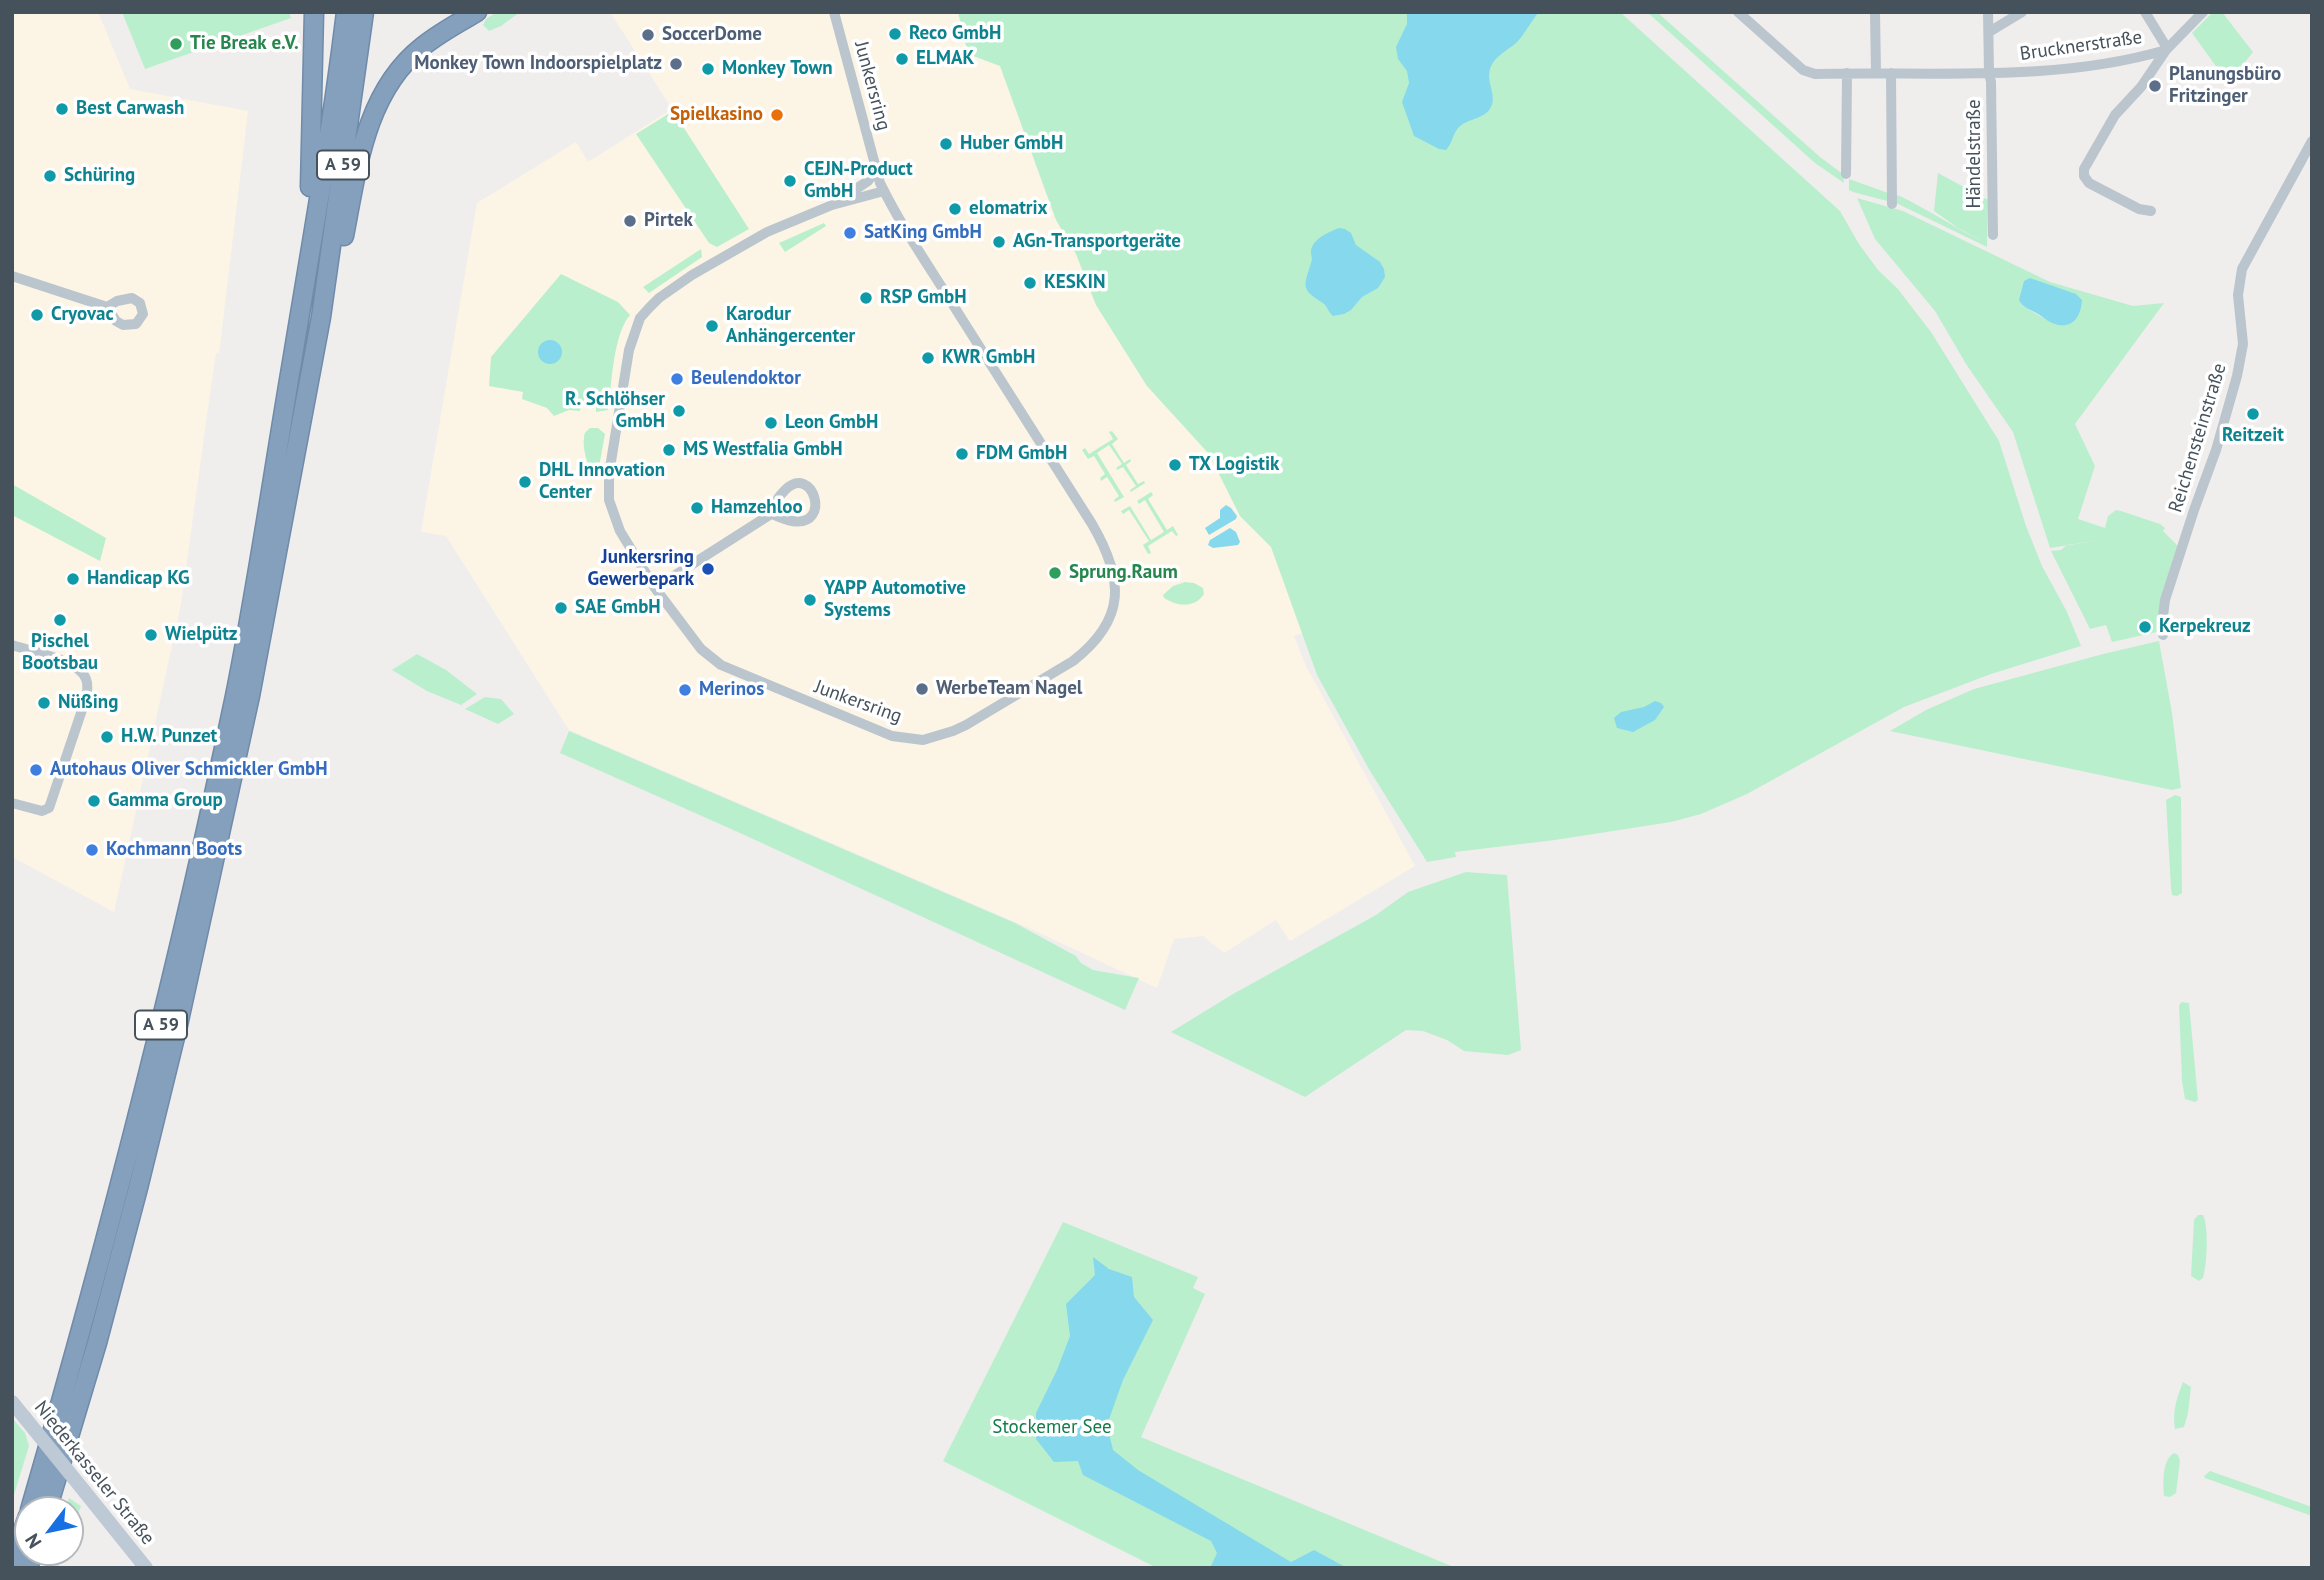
<!DOCTYPE html>
<html>
<head>
<meta charset="utf-8">
<style>
	body { margin:0 }
	#map { position:relative; width:2324px; height:1580px; overflow:hidden; background:#f0eded; font-family:"PT Sans",sans-serif }
	canvas { display:block }
	.frame { position:absolute; inset:0; border:14px solid #45515b; pointer-events:none }
	.north { position:absolute; left:14px; top:1496px; width:70px; height:70px; box-sizing:border-box; background:#fff; border:2px solid #b5b9bd; border-radius:50%; rotate:238deg; font-size:19px; font-weight:700; line-height:28px; text-align:center; color:#45515b }
	.north::after { content:''; display:block; margin:auto; width:24px; height:32px; background:#1670e1; clip-path:polygon(50% 0,100% 100%,50% 72%,0 100%) }
</style>
</head>
<body>
<div id="map">
<canvas width="2324" height="1580"></canvas>
<div class="frame"></div>
<div class="north">N</div>
</div>
<script>
const c = document.querySelector('canvas').getContext('2d');
c.lineJoin = 'round';
function fillPath(path, color) { c.fillStyle = color; c.fill(path, 'evenodd'); }
function trace(path, color, width, dash) { c.strokeStyle = color; c.lineWidth = width; c.lineCap = dash ? 'butt' : 'round'; c.setLineDash(dash || []); c.stroke(path); }
function write(font, color, halo, rows, align = 'center') {
  c.font = font + ' "PT Sans",sans-serif'; c.lineWidth = 7; c.setLineDash([]); c.textBaseline = 'middle'; c.strokeStyle = halo; c.fillStyle = color; for (const [text, x, y, turn = 0] of rows) {
    c.save(); c.translate(x, y); c.rotate((+turn || 0) * Math.PI / 180); c.textAlign = isNaN(turn) ? turn : align; if (halo) c.strokeText(text, 0, 0); c.fillText(text, 0, 0); c.restore();
  }
}
fillPath(new Path2D(`
	M12 12H98L130 89 248 111 219 354 216 353 211 386 181 604 114 912 12 857Z
	M610 12H958L968 54 1000 66 1056 220 1076 254 1096 305 1147 386 1209 454 1240 516 1271 547 1303 633 1294 636 1306 666 1415 866 1290 941 1276 920 1224 953 1203 936 1174 939 1157 988 1029 928 569 730 446 536 421 532 477 203 576 142 588 162 672 109Z`), '#fcf5e5');
fillPath(new Path2D(`
	M122 12H289L291 18 145 69Z
	M497 12H520L501 26 489 31 483 25 486 19Z
	M958 12H1620L1840 211 1859 244 1878 270 1898 289 1931 332 1999 441 2026 526 2042 566 2067 612 2081 646 1991 674 1904 707 1747 794 1701 814 1671 822 1555 840 1455 852 1456 857 1427 862 1370 771 1317 675 1271 547 1240 516 1209 454 1147 386 1096 305 1076 254 1056 220 1000 66 968 54Z
	M1647 12H1657L1820 157 1843 174 1844 183 1815 163Z
	M2213 12H2222L2253 52 2228 83 2192 33Z
	M673 111 749 229 717 247 709 243 636 134Z
	M1938 173 1988 200 1987 247 1894 202V195L1900 196C1929 210 1955 228 1984 242L1958 228 1934 211Z
	M1849 179 1891 194V202L1853 192 1849 190Z
	M1857 198 1903 211 2050 282 2133 306 2164 303 2075 424 2095 466 2078 519 2105 528 2108 516 2116 510 2121 511 2160 524 2165 528 2163 531 2178 546 2160 604 2157 632 2112 642 2106 625 2090 629 2051 551 2061 550 2067 545 2101 540 2050 548 2013 432 1966 364 1935 311 1875 239ZM2022 305 2073 322C2053 328 2039 315 2022 305Z
	M824 223 826 226 785 252 779 243Z
	M701 249 702 257 649 293 643 287Z
	M561 274 618 302 630 315C613 335 612 383 608 410L596 412V406L581 404 580 411 569 410 554 416 547 408 522 399 523 392 489 386 491 357Z
	M590 428H598L605 434 597 478C589 472 582 449 584 438 584 432 586 432 590 428Z
	M1112 431 1118 439 1112 444 1124 463 1130 459 1131 461 1126 465 1138 484 1144 481 1145 483 1131 492 1130 490 1136 486 1123 467 1117 470 1116 468 1122 464 1109 445 1097 453 1124 497 1115 502 1114 500 1119 496 1107 477 1101 481 1100 478 1105 474 1094 456 1088 459 1082 450 1085 448 1089 454 1113 439 1109 432Z
	M12 484 106 538 100 561 12 515Z
	M1151 492 1153 495 1148 499 1167 530 1173 526 1178 535 1176 536 1172 531 1148 546 1151 553 1148 554 1143 545 1149 541 1129 510 1123 514 1121 511 1130 506 1151 540 1164 532 1145 500 1139 504 1137 501Z
	M1185 582 1194 583 1203 588 1204 594C1195 608 1178 607 1164 598L1163 595 1173 586Z
	M2159 641 2172 713 2181 788 2172 790 1890 731 1926 710 1974 689 2103 654Z
	M417 654 446 670 477 694 461 705 427 691 392 670Z
	M485 697 501 699 514 714 498 724 465 709Z
	M569 731 1015 923 1076 956 1081 963 1093 970 1139 978 1125 1010 740 833 560 753Z
	M2175 795 2181 797 2182 893 2177 896 2172 895 2171 888 2166 800Z
	M1466 872 1507 875 1521 1050 1508 1055 1464 1051 1447 1040 1423 1031 1406 1030 1305 1097 1171 1032 1233 994 1376 915 1408 892Z
	M2182 1002 2189 1003 2198 1100 2195 1102 2185 1099 2182 1081 2179 1005Z
	M2198 1215H2203C2209 1226 2207 1266 2203 1278L2199 1281 2191 1276 2194 1220Z
	M1063 1222 1198 1277 1193 1288 1205 1294 1141 1437 1456 1568H1157L943 1461Z
	M2183 1382 2191 1387 2188 1413 2184 1427 2175 1429C2172 1412 2177 1397 2183 1382Z
	M12 1418 25 1433 29 1446 12 1501Z
	M2174 1453 2178 1455 2180 1461 2176 1493 2170 1497 2164 1496C2163 1482 2162 1460 2174 1453Z
	M2210 1471 2312 1507V1516L2205 1478 2204 1476Z
	M69 1498 81 1506 70 1535V1510H65Z
	M50 1552H64L58 1568H45Z`), '#baefce');
fillPath(new Path2D(`
	M1407 12H1539C1531 21 1525 34 1516 43 1507 51 1494 56 1490 69 1486 82 1497 95 1491 107 1485 119 1469 118 1459 127 1453 133 1452 144 1446 150L1439 149 1414 136 1402 102 1409 83 1407 71 1398 59 1396 47 1407 24Z
	M1339 228 1345 229 1351 233 1356 245 1380 262 1384 269 1385 277 1378 288 1362 297 1351 310 1344 314 1333 316C1328 312 1328 307 1323 303 1300 289 1304 286 1311 263 1313 256 1311 259 1311 252 1311 240 1328 232 1339 228Z
	M2030 278 2076 294 2082 300C2081 317 2072 331 2052 323 2047 321 2042 316 2038 314 2030 309 2023 308 2019 300L2024 281Z
	M538 352a12 12 0 1 1 24 0a12 12 0 1 1-24 0Z
	M1226 505 1231 508 1237 516 1236 519 1209 535 1205 528 1220 518V510Z
	M1230 528 1236 532 1240 542 1238 545 1213 548 1208 545 1210 540Z
	M1655 701 1661 703 1664 707 1655 720 1633 732 1617 728 1614 718 1621 712 1644 707Z
	M1093 1257 1109 1269 1132 1277 1134 1297 1153 1320 1123 1380 1107 1425 1113 1450 1138 1470 1291 1562 1314 1550 1347 1568H1210L1217 1553 1211 1541 1083 1475 1078 1461 1054 1462 1036 1439V1413L1057 1370 1070 1336 1066 1304 1095 1275Z`), '#86d8ed');
const motorway = new Path2D(`
	M310 187 314 12
	M344 236C357 170 365 92 422 47 439 33 458 23 477 12
	M30 1510C108 1241 178 970 235 696 257 586 273 474 292 362 311 246 332 129 346 12
	M47 1510 97 1343 138 1188 178 1025 250 696 321 317 364 12
	M12 1561 28 1516
	M28 1568 33 1552`);
trace(motorway, '#6f8ba9', 21);
trace(new Path2D(`
	M834 12 880 183C903 230 933 272 960 316 1004 385 1048 454 1092 524 1124 579 1127 619 1073 661L966 725 953 731 923 740 892 736 721 665 701 649 655 588 620 531 609 500V474L629 350 640 318 649 308 659 298 692 275 767 232 832 205 884 191
	M1738 12 1803 70 1815 74C1931 71 2053 83 2166 50
	M1875 12 1876 73
	M1988 12 1989 73 1991 82 1993 235
	M2145 12 2167 48
	M1989 32 2022 12
	M1891 73 1892 204
	M1846 174 1847 73
	M838 201 868 181 876 170
	M2151 211 2139 209 2089 183 2084 176V169L2115 115 2141 87 2166 50 2203 12
	M12 276 107 307 116 321 123 325 136 324 143 314 140 303 132 298 117 301 107 307
	M655 588 771 514C773 505 778 497 785 490 813 462 833 528 792 521 785 520 778 516 771 514
	M2163 635 2162 624 2165 600 2194 510 2216 450 2237 376 2243 344 2238 295 2242 269 2312 141
	M12 645C32 652 78 659 86 679 89 686 87 694 85 701L49 808 42 811 12 803`), '#bbc5cd', 10);
trace(new Path2D(`
	M12 1402 25 1418
	M85 1492 146 1568`), '#bdc9d5', 14);
trace(motorway, '#84a0bd', 18);
trace(new Path2D(`
	M25 1418 85 1492`), '#bdc9d5', 14);
for (const [x, y, r, color] of [
	[895,34,7,"#0f9aa8"],
	[648,35,7,"#5c6f8a"],
	[176,44,7,"#2e9e5b"],
	[902,59,7,"#0f9aa8"],
	[676,64,7,"#5c6f8a"],
	[708,69,7,"#0f9aa8"],
	[2155,86,7,"#5c6f8a"],
	[62,109,7,"#0f9aa8"],
	[777,115,7,"#e8710a"],
	[946,144,7,"#0f9aa8"],
	[50,176,7,"#0f9aa8"],
	[790,181,7,"#0f9aa8"],
	[955,209,7,"#0f9aa8"],
	[630,221,7,"#5c6f8a"],
	[850,233,7,"#3f7fe0"],
	[999,242,7,"#0f9aa8"],
	[1030,283,7,"#0f9aa8"],
	[866,298,7,"#0f9aa8"],
	[37,315,7,"#0f9aa8"],
	[712,326,7,"#0f9aa8"],
	[928,358,7,"#0f9aa8"],
	[677,379,7,"#3f7fe0"],
	[679,411,7,"#0f9aa8"],
	[2253,414,7,"#0f9aa8"],
	[771,423,7,"#0f9aa8"],
	[669,450,7,"#0f9aa8"],
	[962,454,7,"#0f9aa8"],
	[1175,465,7,"#0f9aa8"],
	[525,482,7,"#0f9aa8"],
	[697,508,7,"#0f9aa8"],
	[708,569,7,"#1a4fb4"],
	[1055,573,7,"#2e9e5b"],
	[73,579,7,"#0f9aa8"],
	[810,600,7,"#0f9aa8"],
	[561,608,7,"#0f9aa8"],
	[60,620,7,"#0f9aa8"],
	[2145,627,7,"#0f9aa8"],
	[151,635,7,"#0f9aa8"],
	[922,689,7,"#5c6f8a"],
	[685,690,7,"#3f7fe0"],
	[44,703,7,"#0f9aa8"],
	[107,737,7,"#0f9aa8"],
	[36,770,7,"#3f7fe0"],
	[94,801,7,"#0f9aa8"],
	[92,850,7,"#3f7fe0"]
]) { const dot = new Path2D(); dot.arc(x, y, r, 0, 2 * Math.PI); c.fillStyle = color; c.fill(dot); trace(dot, '#fff', 2.5); }
for (const [x, y, w] of [
	[343,165,52],
	[161,1025,52]
]) { const box = new Path2D(); box.roundRect(x - w / 2, y - 14.5, w, 29, 5); c.fillStyle = '#fff'; c.fill(box); trace(box, '#45515b', 2); }
write('bold 18px', '#45515b', null, [
	["A 59",343,165],
	["A 59",161,1025]
]);
write('bold 19px', '#0d838f', '#fff', [
	["Reco GmbH",909,34],
	["ELMAK",916,59],
	["Monkey Town",722,69],
	["Best Carwash",76,109],
	["Huber GmbH",960,144],
	["CEJN-Product",804,170],
	["GmbH",804,192],
	["Schüring",64,176],
	["elomatrix",969,209],
	["AGn-Transportgeräte",1013,242],
	["KESKIN",1044,283],
	["RSP GmbH",880,298],
	["Cryovac",51,315],
	["Karodur",726,315],
	["Anhängercenter",726,337],
	["KWR GmbH",942,358],
	["R. Schlöhser",665,400,"right"],
	["GmbH",665,422,"right"],
	["Leon GmbH",785,423],
	["Reitzeit",2253,436,"center"],
	["MS Westfalia GmbH",683,450],
	["FDM GmbH",976,454],
	["TX Logistik",1189,465],
	["DHL Innovation",539,471],
	["Center",539,493],
	["Hamzehloo",711,508],
	["Handicap KG",87,579],
	["YAPP Automotive",824,589],
	["Systems",824,611],
	["SAE GmbH",575,608],
	["Kerpekreuz",2159,627],
	["Wielpütz",165,635],
	["Pischel",60,642,"center"],
	["Bootsbau",60,664,"center"],
	["Nüßing",58,703],
	["H.W. Punzet",121,737],
	["Gamma Group",108,801]
], 'left');
write('bold 19px', '#4e5e75', '#fff', [
	["SoccerDome",662,35],
	["Monkey Town Indoorspielplatz",662,64,"right"],
	["Planungsbüro",2169,75],
	["Fritzinger",2169,97],
	["Pirtek",644,221],
	["WerbeTeam Nagel",936,689]
], 'left');
write('bold 19px', '#27864d', '#fff', [
	["Tie Break e.V.",190,44],
	["Sprung.Raum",1069,573]
], 'left');
write('19px', '#45515b', '#fff', [
	["Brucknerstraße",2081,46,-8],
	["Junkersring",872,86,75],
	["Händelstraße",1975,154,-90],
	["Reichensteinstraße",2198,438,-73],
	["Junkersring",858,702,20],
	["Niederkasseler Straße",94,1473,51]
]);
write('bold 19px', '#c56008', '#fff', [
	["Spielkasino",763,115]
], 'right');
write('bold 19px', '#366cbe', '#fff', [
	["SatKing GmbH",864,233],
	["Beulendoktor",691,379],
	["Merinos",699,690],
	["Autohaus Oliver Schmickler GmbH",50,770],
	["Kochmann Boots",106,850]
], 'left');
write('bold 19px', '#164399', '#fff', [
	["Junkersring",694,558],
	["Gewerbepark",694,580]
], 'right');
write('19px', '#157d49', '#fff', [
	["Stockemer See",1052,1428]
]);
</script>
</body>
</html>
